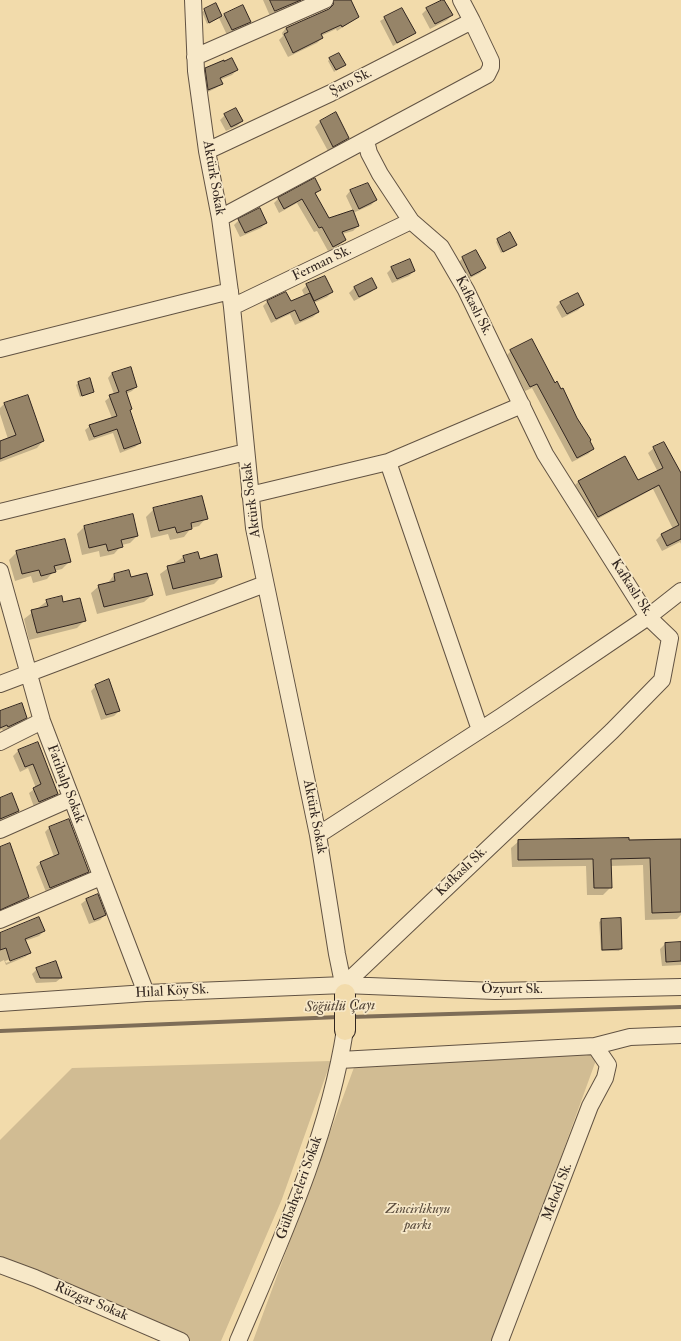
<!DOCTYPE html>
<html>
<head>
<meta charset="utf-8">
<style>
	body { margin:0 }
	canvas { display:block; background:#f2dbab }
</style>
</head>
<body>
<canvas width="681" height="1341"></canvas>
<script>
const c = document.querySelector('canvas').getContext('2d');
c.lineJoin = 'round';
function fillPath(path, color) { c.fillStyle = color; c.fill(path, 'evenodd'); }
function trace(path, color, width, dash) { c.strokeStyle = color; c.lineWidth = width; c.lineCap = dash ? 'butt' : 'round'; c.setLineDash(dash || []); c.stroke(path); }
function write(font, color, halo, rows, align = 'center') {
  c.font = font + ' "IM FELL Double Pica",serif'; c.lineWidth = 3.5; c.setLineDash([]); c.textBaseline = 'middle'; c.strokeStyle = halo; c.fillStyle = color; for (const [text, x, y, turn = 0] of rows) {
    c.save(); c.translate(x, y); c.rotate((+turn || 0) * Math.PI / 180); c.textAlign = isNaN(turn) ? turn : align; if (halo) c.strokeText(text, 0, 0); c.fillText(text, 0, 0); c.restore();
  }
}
fillPath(new Path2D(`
	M599 1052 494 1341H253L356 1062Z
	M331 1061 282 1199 221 1341H178L0 1274V1140L72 1068Z`), '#d1bc93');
fillPath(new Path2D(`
	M263 0H306L270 16Z
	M216 4 222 17 225 14 250 22 245 27 227 35 219 18 207 24 202 12Z
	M401 9 415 33 393 46 380 21Z
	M427 9 452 15 447 20 430 29 422 14Z
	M358 17 337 31 336 29 321 36 322 38 317 43 288 57 279 40 283 36 282 33 286 28Z
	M330 59 344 65 334 72 328 61Z
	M206 69 237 70 232 75 220 80 221 84 216 88 204 94 201 74Z
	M336 114 348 138 343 143 328 151 315 127 320 122Z
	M225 115 242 121 237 126 226 131 220 120Z
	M368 184 376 200 371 205 353 213 358 226 353 231 342 234 345 240 340 245 328 251 317 231 314 232 297 203 279 213 274 203 279 198 320 190 315 194 329 220 353 211 346 196 350 191Z
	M239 220 266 223 261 228 240 237 234 225Z
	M498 240 516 245 501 253 496 242Z
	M463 258 485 268 480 273 466 280 458 263Z
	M392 268 414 271 409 276 392 283 387 273Z
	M372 279 376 287 371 292 354 301 349 293 354 288Z
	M307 285 332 292 327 297 314 303 318 312 313 317 295 325 290 314 271 323 263 306 268 301 290 303 305 297 302 290Z
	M561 302 583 305 578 310 562 318 556 307Z
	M511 351 554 384 583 430H585L593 449 588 454 572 462 532 388 525 391 506 356Z
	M112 373 136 387 132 391 126 394 131 409 129 411 140 443 135 447 120 453 113 433 89 441 85 430 90 426 112 418 105 401 114 394 108 378Z
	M78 383 93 391 80 397 76 385Z
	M5 403 43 441 37 448 0 462V442L8 439 0 414V408Z
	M654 448 681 485V544L680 542 662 551 656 540 661 535 673 529 653 489 592 522 573 487 578 482 624 458 638 481 658 472 648 453Z
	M154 509 206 518 199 526 191 528 184 537 170 540 168 534 151 538 146 517Z
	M132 515 137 536 130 543 122 545 114 554 100 557 99 551 82 555 77 534 84 527Z
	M17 552 70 561 62 569 54 571 47 579 33 583 31 576 15 581 9 560Z
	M197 553 199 560 221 577 214 584 166 596 160 574 183 557Z
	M114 575 130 578 152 595 144 602 97 614 91 593 99 586 107 584Z
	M47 601 63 604 85 620 77 628 29 640 24 619Z
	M96 686 119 711 114 716 101 720 91 691Z
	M0 711 26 718 21 722 3 731 2 729 0 730Z
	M38 743 57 794 52 799 34 807 29 793 36 788 28 768 20 772 13 756 18 751Z
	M0 801 18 811 13 816 0 821Z
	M49 828 88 872 83 876 46 892 36 867 41 863 54 857 45 832Z
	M681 839V915L677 919 645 920 643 865 610 866 611 887 603 895H587L586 866 512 867 511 848 519 841Z
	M0 848 28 897 23 902 0 911Z
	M97 895 105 915 100 920 89 924 81 904 86 900Z
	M602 920 621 948 619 951H601L599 922Z
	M44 931 39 936 25 941 30 953 25 957 6 965 4 960 0 962V934ZM25 954V956L6 963 5 961Z
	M681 943V965L662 966 660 949 665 944Z
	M37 969 61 978 56 982 36 983 32 974Z`), '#0003');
trace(new Path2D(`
	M350 1017 681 1007
	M0 1031 339 1017`), '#7e6d57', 4);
const building = new Path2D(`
	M270 0H301L275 11Z
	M334 0H351L359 17 342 27 341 25 321 34 323 38 293 53 284 34 288 32 286 28 329 9 333 5Z
	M442 0H444L453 15 435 24 426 8Z
	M216 3 222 16 209 23 204 9Z
	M243 5 251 22 232 30 224 14Z
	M402 8 416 33 397 43 384 17Z
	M339 53 346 65 336 70 329 58Z
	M232 58 238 70 220 78 223 84 208 90 205 68 224 60V61Z
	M236 108 243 121 231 127 224 114Z
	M336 112 349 138 333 147 320 121Z
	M315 178 321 190 315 193 329 218 353 210 359 226 342 232 346 240 333 247 322 227 319 228 302 199 284 209 278 198Z
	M368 183 377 200 359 209 350 190Z
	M260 208 267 223 245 233 238 219Z
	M510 232 517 245 503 252 497 239Z
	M476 250 486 268 471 276 462 257Z
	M410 259 415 271 397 279 391 267Z
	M325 276 333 292 314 301 306 284Z
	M372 278 377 288 359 297 354 287Z
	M286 292 291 301 310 293 319 312 300 321 295 310 276 319 267 301Z
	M578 293 584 305 567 314 560 302Z
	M532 339 555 383 557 381 561 389 563 388 577 418 591 440 590 441 594 449 577 458 537 384 530 387 510 350Z
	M131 367 137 387 126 391 132 409 130 410 141 443 124 449 117 429 94 437 89 425 117 416 109 395 119 392 112 373Z
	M90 378 94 392 82 396 78 382Z
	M28 395 44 441 0 459V441L16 435 4 403Z
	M664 442 681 473V539L667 546 661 534 679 525 659 485 598 517 578 481 625 456 638 480 663 468 653 447Z
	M202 496 208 519 191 523 192 529 177 533 175 527 159 531 153 508Z
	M133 514 138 536 121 540 123 547 108 551 106 544 89 548 84 526Z
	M65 539 71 562 54 566 56 572 41 576 39 570 22 574 16 551Z
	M198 552 200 559 217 554 222 577 173 589 167 566 185 562 183 556Z
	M129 570 131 577 147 573 153 595 104 607 98 585 115 581 114 574Z
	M62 596 63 602 80 598 86 621 37 633 31 610 48 606 46 600Z
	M109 679 120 711 106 715 95 685Z
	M22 703 27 718 8 727 7 725 0 728V711Z
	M38 742 58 794 39 802 33 788 41 784 33 764 25 767 18 750Z
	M12 793 19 811 0 819V798Z
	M69 819 89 872 50 888 40 862 59 854 49 827Z
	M629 838V840L681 839V912L652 913 650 858 611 859 612 888H594L593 859 518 860V840Z
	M10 843 29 897 0 910V847Z
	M98 894 106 915 94 920 86 899Z
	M39 917 45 931 25 939 31 953 10 961 6 948 0 950V933Z
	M621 918 622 949 602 950 601 919Z
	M681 942V961L666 962 665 943Z
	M56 961 62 978H40L36 968Z`);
fillPath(building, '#968468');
trace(building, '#322620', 1);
const minor = new Path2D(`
	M193 0 196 71 207 151 220 218 232 307 254 528 318 835 337 954 345 993
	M195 57 325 0
	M207 151 331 93 472 21 461 0
	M220 218 487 75 491 67V61L472 21
	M232 307 411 221
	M0 349 230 291
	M388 462 480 730
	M250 495 388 462 522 405
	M0 512 246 452
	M0 571 42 721 146 993
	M0 684 265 584
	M0 742 42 721
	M0 830 70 799
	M318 835 502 716 648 617 681 591
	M0 920 101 877
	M344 985 612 731 662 680 670 638 648 617 545 454 466 290 441 247 411 221 380 174 369 153 366 141
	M0 1003 146 993 344 985 495 991 681 987
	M595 1046 630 1037 681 1035
	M340 1060 595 1046 608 1065 605 1078 590 1106 500 1341
	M0 1265 35 1278 181 1341
	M238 1341C281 1240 328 1139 345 1030`);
const major = new Path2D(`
	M345 994V1030`);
trace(minor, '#625343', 18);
trace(major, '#322620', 22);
trace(minor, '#f7e8c8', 16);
trace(major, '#f2dbab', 20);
write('14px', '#322620', '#f7e8c8', [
	["Şato Sk.",351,83,-27],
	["Aktürk Sokak",213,178,80],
	["Ferman Sk.",322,264,-26],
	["Kafkaslı Sk.",473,306,63],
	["Aktürk Sokak",252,500,-97],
	["Kafkaslı Sk.",631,588,57],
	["Fatihalp Sokak",65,784,69],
	["Aktürk Sokak",314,817,79],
	["Kafkaslı Sk.",462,872,-44],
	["Özyurt Sk.",512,990],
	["Hilal Köy Sk.",172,992,-3],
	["Gülbahçeleri Sokak",300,1188,-70],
	["Melodi Sk.",558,1192,-69],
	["Rüzgar Sokak",91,1302,23]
]);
write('italic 14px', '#5a4c3d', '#f7e8c8', [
	["Zincirlikuyu",418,1210],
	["parkı",418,1226]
]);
write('italic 15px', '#584a3c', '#f7e8c8', [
	["Söğütlü Çayı",340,1007,-2]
]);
</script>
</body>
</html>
